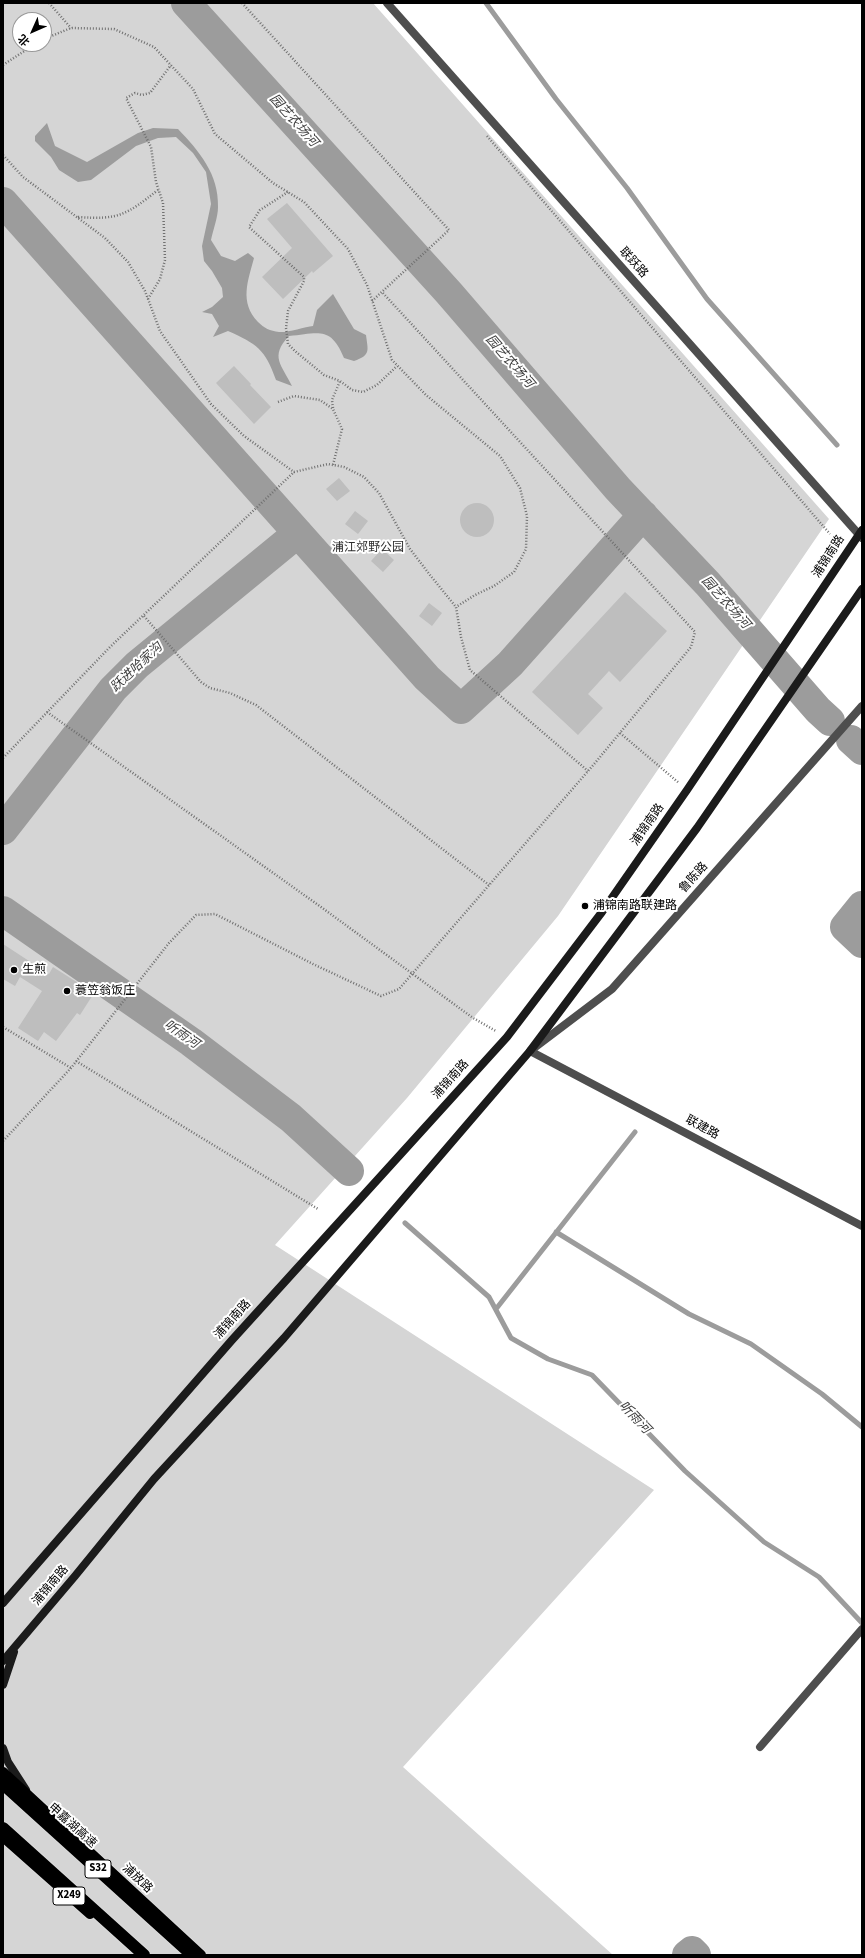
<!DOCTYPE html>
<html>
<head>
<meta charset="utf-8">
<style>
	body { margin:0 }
	#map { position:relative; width:865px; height:1958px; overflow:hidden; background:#fff; font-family:"Source Sans 3","Noto Sans SC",sans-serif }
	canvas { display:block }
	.frame { position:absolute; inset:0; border:4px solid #000; pointer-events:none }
	.north { position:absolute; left:12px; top:12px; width:40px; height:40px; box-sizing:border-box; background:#fff; border:1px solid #999; border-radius:50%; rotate:225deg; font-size:11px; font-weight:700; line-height:16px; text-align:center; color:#000 }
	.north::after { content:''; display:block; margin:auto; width:14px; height:18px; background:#000; clip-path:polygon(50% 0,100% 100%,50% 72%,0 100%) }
</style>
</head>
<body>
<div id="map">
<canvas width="865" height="1958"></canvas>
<div class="frame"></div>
<div class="north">北</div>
</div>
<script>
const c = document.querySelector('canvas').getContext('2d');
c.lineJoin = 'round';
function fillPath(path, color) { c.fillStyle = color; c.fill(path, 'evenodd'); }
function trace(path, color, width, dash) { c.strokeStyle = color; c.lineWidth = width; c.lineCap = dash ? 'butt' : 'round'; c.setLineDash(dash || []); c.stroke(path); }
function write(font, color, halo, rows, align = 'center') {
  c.font = font + ' "Source Sans 3","Noto Sans SC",sans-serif'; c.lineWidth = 4; c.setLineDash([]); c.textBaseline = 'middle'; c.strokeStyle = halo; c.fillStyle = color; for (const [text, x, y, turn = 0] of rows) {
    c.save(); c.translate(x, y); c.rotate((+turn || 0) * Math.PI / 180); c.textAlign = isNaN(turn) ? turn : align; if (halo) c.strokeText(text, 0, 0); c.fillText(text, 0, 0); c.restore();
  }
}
fillPath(new Path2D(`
	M3 3H373L829 519 558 916 407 1098 275 1245 654 1490 403 1767 613 1955H3ZM20 20H44V44H20Z`), '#d5d5d5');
fillPath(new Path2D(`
	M47 123 55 146 87 162 138 133 153 128 178 129C199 151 219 174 218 207 218 217 213 230 211 240L221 256 235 261 248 253 254 258C248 281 239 302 258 322 264 328 270 331 279 332 286 333 305 327 313 326L317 310 333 294 354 329 366 335C368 351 371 355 354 361L344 358C331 326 319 333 289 336 269 357 282 365 292 386L276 380C265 349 257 344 228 331L213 337 219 326 212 314 202 312 212 307 223 297 222 288 212 271 204 261 202 246 211 204 206 172 193 153 176 137 158 138 136 146 91 180 78 182 59 170 51 157 35 141V136Z`), '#9c9c9c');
trace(new Path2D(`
	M486 3 556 99 627 188 707 299 837 445
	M405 1223 489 1297 511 1338 548 1359 592 1375 685 1471 764 1542 819 1577 862 1623
	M556 1232 689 1314 751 1344 822 1394 862 1427
	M496 1309 635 1132`), '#9c9c9c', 5);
trace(new Path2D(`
	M186 3 449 293 618 489 708 584 818 710 830 721
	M3 202 427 678 461 709 510 664 643 515
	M851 740 862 750
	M3 830 113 689 137 665 298 533
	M862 906 845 927 862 943
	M3 911 191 1042 291 1118 349 1171
	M687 1955 692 1951 696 1955`), '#9c9c9c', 30);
fillPath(new Path2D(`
	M287 203 333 256 313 273 312 271 283 299 262 277 292 248 267 219Z
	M234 366 251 384 250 385 271 407 254 424 216 383Z
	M339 478 350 491 337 501 326 489Z
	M460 520a17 17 0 1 1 34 0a17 17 0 1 1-34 0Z
	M355 511 368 521 358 534 345 524Z
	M382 549 394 560 383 572 371 561Z
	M625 592 667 631 620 682 609 671 588 694 603 708 578 735 532 692Z
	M429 603 442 613 432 626 419 616Z
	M3 944 49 974 53 967 94 993 80 1015 77 1013 56 1041 44 1032 38 1041 18 1028 42 991 20 977 15 986 3 979Z`), '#bebebe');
const primary = new Path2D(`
	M3 1772 201 1955
	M3 1837 90 1914`);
const motorway = new Path2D(`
	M3 1784 192 1955
	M3 1828 144 1955`);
trace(primary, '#dbdbdb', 12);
trace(motorway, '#dbdbdb', 14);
trace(new Path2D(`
	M49 3 71 28
	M242 3 449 230 372 301
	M44 39 71 28 114 29 154 47 193 89 215 134 273 183 304 202 348 249 367 285 392 360 426 395 500 456 520 488 527 516 526 549 514 572 494 586 475 595 456 607
	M3 65 35 44
	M487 136 830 534
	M3 155 23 177 105 238 128 262 145 291 160 331 211 404 244 436 294 472 328 464 344 467 364 477 379 493 410 549 430 575 456 607 461 637 470 670 588 771
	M288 192 260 210 249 227 304 277V281L288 311 286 328 288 344 295 351 324 375 340 381 352 390 363 392 377 385 397 366
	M78 217C119 220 126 215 158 190
	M148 299 160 279 165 260 163 203 156 182 151 147 126 98 135 93 142 95 150 93 171 65
	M278 402 294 396 320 400 333 409 342 429 333 465
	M333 408 332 400 340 381
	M144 616 201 682 210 688 230 693 256 705 489 885
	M47 712 321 907 473 1018 496 1031
	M620 733 679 783
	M3 758 110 647 294 472
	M3 1027 71 1068
	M76 1061 318 1209
	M3 1141 71 1068 169 943 196 915 215 914 313 964 381 996 399 989 595 763 691 647 695 632 382 292`), '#707070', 2.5, [1, 2]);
trace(new Path2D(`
	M760 1747 862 1629`), '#4e4e4e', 8);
trace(new Path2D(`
	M387 3 862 538
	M862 706 612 989 530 1051 862 1226`), '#4e4e4e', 8);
trace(new Path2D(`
	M3 1603 232 1340 507 1037 602 912 687 790 862 530
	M3 1661 75 1576 154 1479 284 1338 530 1051 697 828 862 589
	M3 1685 14 1652
	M3 1748 8 1762 26 1790`), '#1b1b1b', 8);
trace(primary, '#000', 10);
trace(motorway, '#000', 12);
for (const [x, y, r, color] of [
	[585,906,4,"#000"],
	[14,970,4,"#000"],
	[67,991,4,"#000"]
]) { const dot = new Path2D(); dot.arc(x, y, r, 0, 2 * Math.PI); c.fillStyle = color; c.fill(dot); trace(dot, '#fff', 1.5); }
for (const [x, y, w] of [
	[98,1869,26],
	[69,1896,32]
]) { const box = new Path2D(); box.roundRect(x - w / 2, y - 9, w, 18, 3); c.fillStyle = '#fff'; c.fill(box); trace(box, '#000', 1); }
write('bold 11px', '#000', null, [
	["S32",98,1869],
	["X249",69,1896]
]);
write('12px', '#000', '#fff', [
	["联跃路",633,263,48],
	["浦锦南路",829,557,-57],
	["浦锦南路",648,825,-55],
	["鲁陈路",694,878,-48],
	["浦锦南路",451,1080,-48],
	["联建路",702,1128,28],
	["浦锦南路",233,1320,-48],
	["浦锦南路",51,1586,-50],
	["申嘉湖高速",72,1826,42],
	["浦放路",137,1879,43]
]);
write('12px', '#2c2c2c', '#fff', [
	["浦江郊野公园",368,548]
]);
write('12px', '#000', '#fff', [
	["浦锦南路联建路",593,906],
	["生煎",22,970],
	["蓑笠翁饭庄",75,991]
], 'left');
write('italic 13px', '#3d3d3d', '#fff', [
	["园艺农场河",293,121,48],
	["园艺农场河",509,362,49],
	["园艺农场河",725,603,48],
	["跃进哈家沟",137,668,-43],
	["听雨河",181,1035,35],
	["听雨河",634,1418,46]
]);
</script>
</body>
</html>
